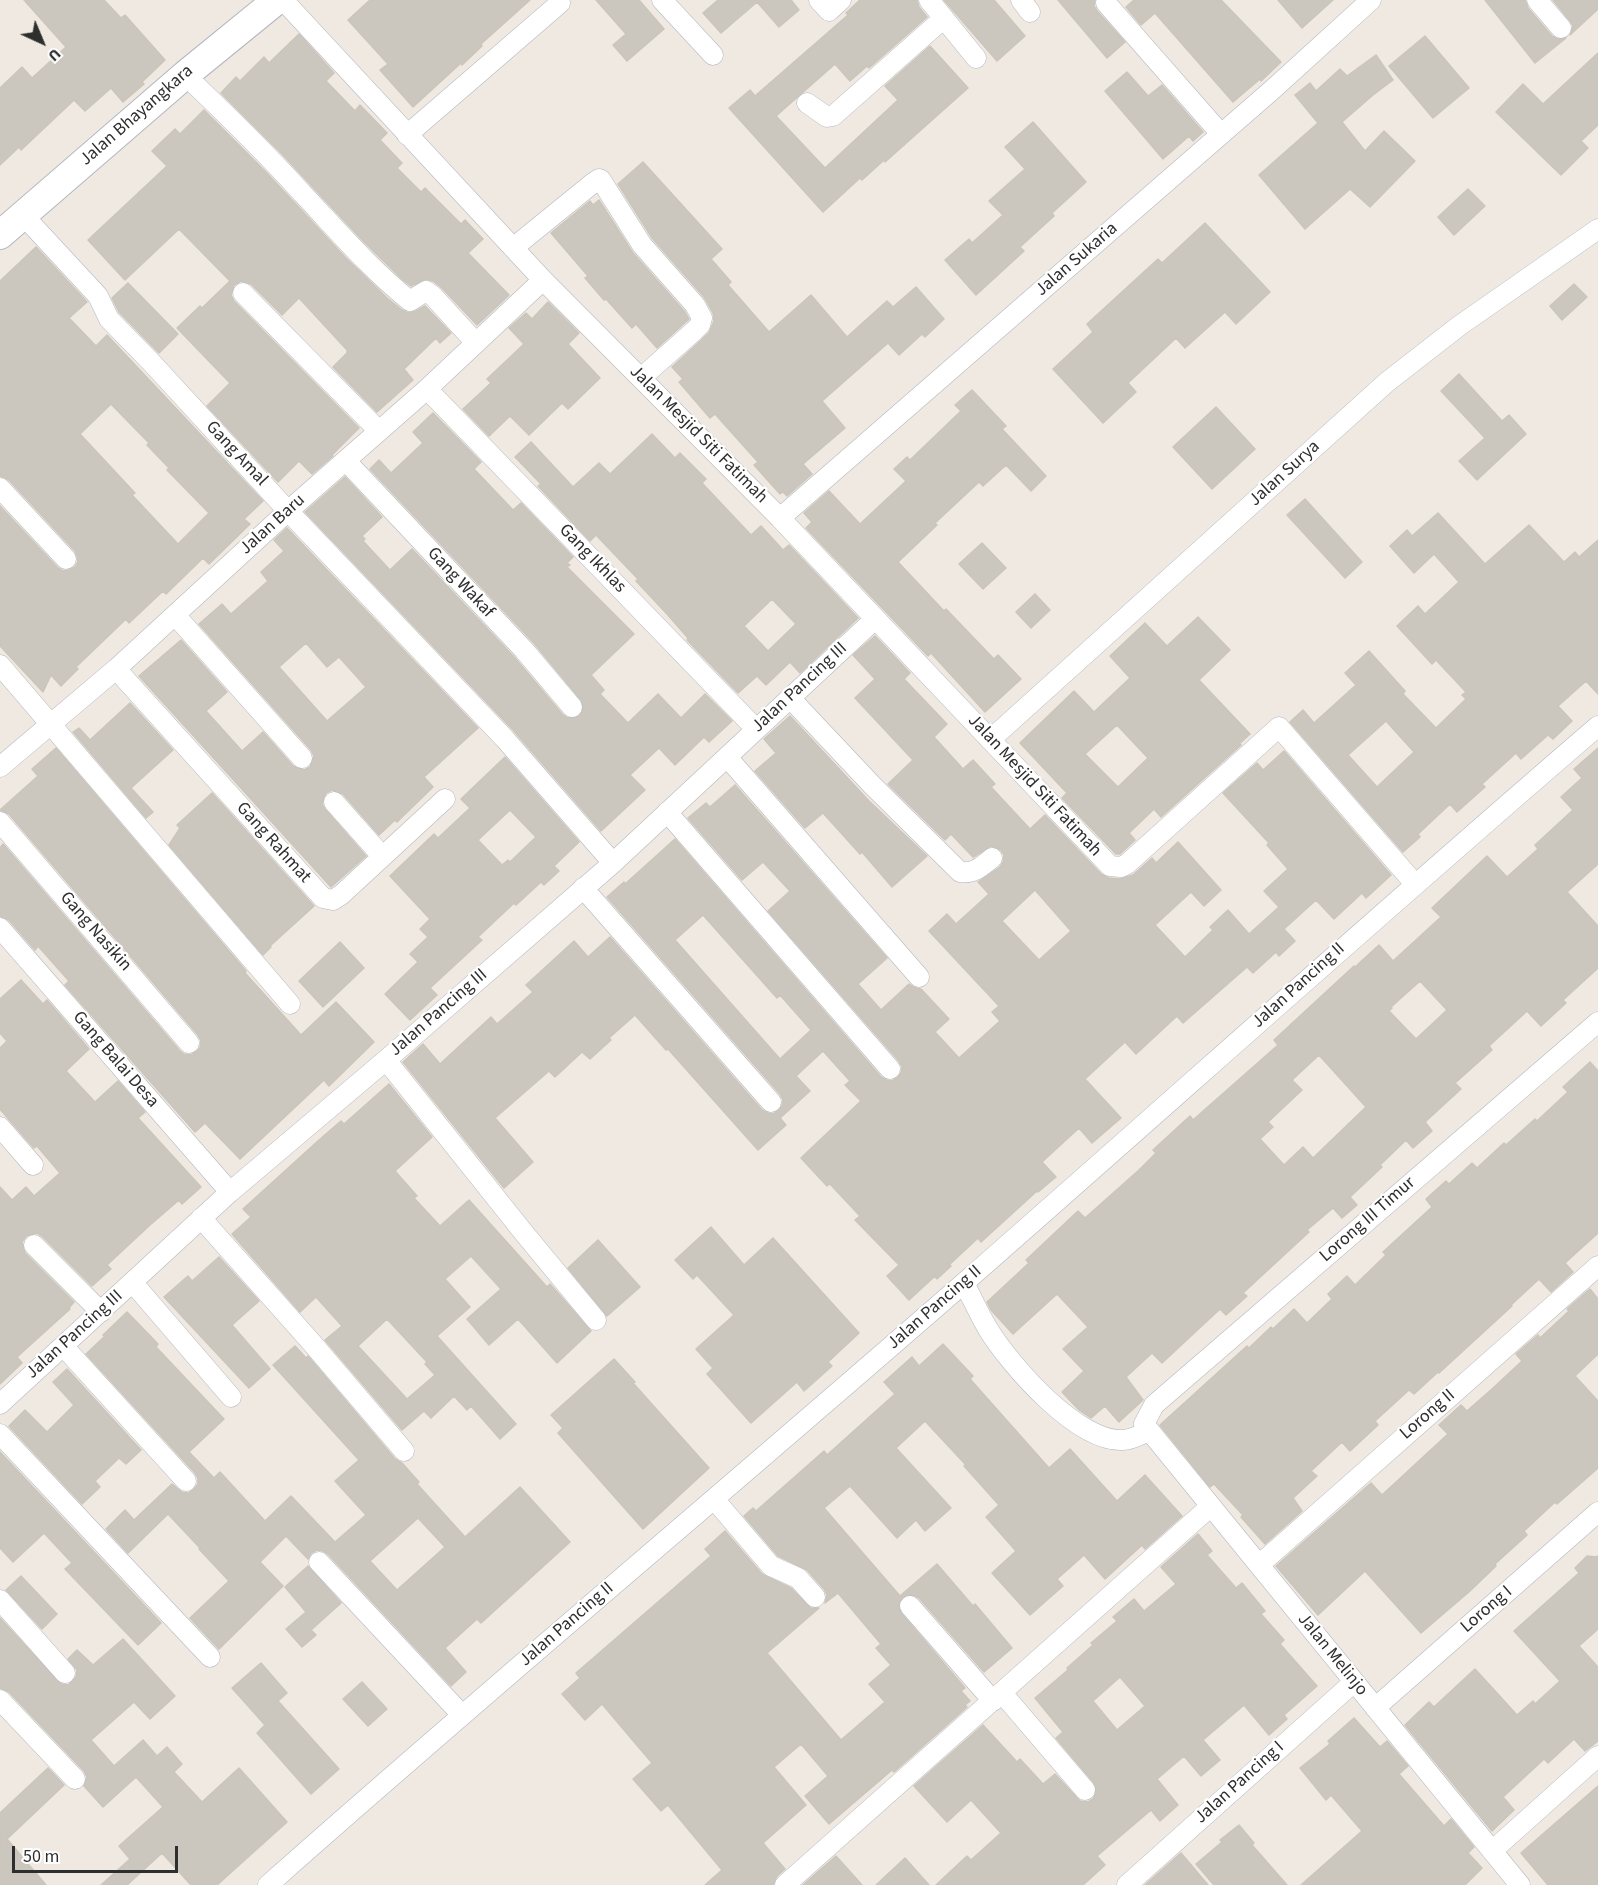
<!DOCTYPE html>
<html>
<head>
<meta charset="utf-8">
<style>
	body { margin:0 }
	#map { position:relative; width:1598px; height:1885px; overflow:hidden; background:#efe9e1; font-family:"Source Sans 3",sans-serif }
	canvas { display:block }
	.north { position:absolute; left:12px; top:12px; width:60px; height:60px; -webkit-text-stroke:4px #fff; paint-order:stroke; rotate:136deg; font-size:16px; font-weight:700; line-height:24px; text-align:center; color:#2e2e2e }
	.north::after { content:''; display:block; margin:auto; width:21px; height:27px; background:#2e2e2e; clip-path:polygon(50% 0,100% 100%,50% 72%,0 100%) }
	.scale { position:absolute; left:12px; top:1846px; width:166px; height:27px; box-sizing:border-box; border:3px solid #2e2e2e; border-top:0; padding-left:8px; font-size:18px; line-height:21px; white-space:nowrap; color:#2e2e2e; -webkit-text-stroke:4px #fff; paint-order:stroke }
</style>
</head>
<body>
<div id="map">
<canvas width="1598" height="1885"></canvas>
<div class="north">U</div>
<div class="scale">50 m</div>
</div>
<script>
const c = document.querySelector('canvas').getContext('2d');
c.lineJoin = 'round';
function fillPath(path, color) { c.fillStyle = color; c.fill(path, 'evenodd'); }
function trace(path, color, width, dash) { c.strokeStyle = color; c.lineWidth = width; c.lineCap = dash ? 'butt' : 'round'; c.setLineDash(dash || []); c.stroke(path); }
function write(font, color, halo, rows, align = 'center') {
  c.font = font + ' "Source Sans 3",sans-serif'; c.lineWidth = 4.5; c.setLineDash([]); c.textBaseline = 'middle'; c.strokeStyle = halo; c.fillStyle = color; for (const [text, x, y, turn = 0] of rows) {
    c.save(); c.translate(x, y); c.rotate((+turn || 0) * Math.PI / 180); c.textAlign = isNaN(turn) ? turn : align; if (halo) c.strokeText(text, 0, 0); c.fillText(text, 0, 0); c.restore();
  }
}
const building = new Path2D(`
	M24 0H104L121 18 125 15 165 60 142 82 144 84 123 102 111 88 85 111 74 100 21 150 19 147 0 165V88L22 67 32 78 66 47Z
	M370 0H530L481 44 482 46 462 65 461 63 413 107 380 70 388 64 348 20Z
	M596 0H639L664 29 627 61 613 45 626 34Z
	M718 0H791L799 10 779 27 757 2 721 33 703 13Z
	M860 0H917L919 7 927 17 869 68 867 66 850 81 835 64 776 116 825 168 898 100 885 86 930 46 968 88 885 162 884 160 862 180 860 178 823 212 729 108 750 90 755 96 848 15 846 13Z
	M944 0H994L1025 36 997 61Z
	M1058 0H1095L1094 6 1097 11 1125 42 1107 58Z
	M1134 0H1221L1281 62 1261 81 1260 79 1233 102 1155 13 1141 25 1126 7Z
	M1278 0H1333L1302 28Z
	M1485 0H1525L1528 8 1552 36 1558 39 1566 38 1535 63Z
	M1553 0H1598V9L1570 35 1573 26 1570 21Z
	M299 34 334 73 326 81 355 111 360 105 387 133 380 140 402 163 397 168 421 192 425 188 461 224 465 220 483 239 468 253 509 295 477 325 442 288 433 281 426 279 411 286 403 280 363 241 282 154 221 93 236 77 240 81 264 57 269 63Z
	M1425 36 1469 88 1433 118 1389 66Z
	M1598 53V125L1581 141 1588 148 1561 175 1496 112 1523 84 1543 104Z
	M1376 55 1393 80 1373 95 1342 122 1365 151 1384 131 1415 161 1370 207 1350 189 1305 229 1259 175 1318 123 1295 95 1310 83 1316 91 1340 69 1347 76Z
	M1127 72 1148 96 1162 85 1203 132 1193 141 1189 136 1163 159 1105 91Z
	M204 110 265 171 345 257 387 298 402 310 408 313 416 311 425 306 451 333 440 343 436 338 404 369 413 380 377 412 333 367 347 353V350L299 298 282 315 251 284 241 281 234 285 231 295 234 301 359 428 332 455 333 456 312 474 299 461 278 482 207 406 230 383 177 328 200 306 202 308 230 281 179 229 125 280 88 240 167 166 152 151 175 129 180 134Z
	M1033 122 1086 182 1052 213 1054 216 1020 247 1024 251 976 295 945 260 969 239 972 243 1003 215 989 201 1025 169 1005 147Z
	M643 162 722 249 711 259 731 282 728 285 769 332 811 295 847 337 887 301 893 307 916 287 944 319 925 337 922 334 899 355 888 343 822 401 845 428 803 464 812 474 787 496 783 492 780 494 754 465 758 462 715 414 710 418 679 382 683 379 672 367 709 333 714 321 713 313 704 297 652 238 618 184Z
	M1468 189 1485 206 1454 235 1438 217Z
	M599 200 633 253 685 312 689 319 657 348 636 324 632 328 606 299 604 300 585 278 588 276 551 233 590 201 593 205Z
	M1205 223 1270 292 1236 324 1225 312 1185 348 1176 338 1128 383 1136 392 1103 423 1053 369 1093 332 1087 324 1158 259 1162 263Z
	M36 247 87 302 69 318 96 346 107 335 263 501 244 519 250 524 209 564 203 558 166 594 163 591 129 623 126 619 76 667 78 669 61 686 51 675 43 692 0 646V506L58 568 63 571 69 570 75 567 78 562 77 556 75 551 9 480 0 476V281ZM111 404 149 443 147 445 169 468 167 470 209 513 178 544 132 495 135 493 80 434Z
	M128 283 178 334 159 353 119 312 112 298Z
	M1574 284 1587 297 1562 320 1550 306Z
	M548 302 579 333 568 344 600 378 568 409 562 403 529 435 510 416 489 436 463 409 491 383 487 379 524 344 509 328 526 313 532 319Z
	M1459 374 1502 421 1509 415 1526 434 1477 480 1459 461 1485 438 1441 391Z
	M972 390 1006 426 1002 429 1046 476 1031 491 1006 465 983 486 979 482 935 523 937 525 898 562 944 611 946 609 994 659 998 655 1021 679 985 712 931 653 928 656 806 528 812 522 804 513 829 491 860 524 906 481 894 469 907 457 910 460 961 411 955 405Z
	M1216 407 1255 449 1212 489 1173 447Z
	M433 413 481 462 474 469 513 510 521 503 573 557 567 563 570 565 567 567 634 634 591 675 604 690 600 694 628 723 658 694 681 718 705 694 732 721 709 742 704 737 675 765 659 748 630 775 645 790 601 831 514 731 305 512 345 477 382 517 362 536 365 539 363 541 390 570 412 549 515 658 563 715 568 718 579 716 583 711 581 700 533 642 370 469 379 460 391 473 423 443 413 432Z
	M652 434 675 458 680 453 706 479 702 483 751 535 761 526 783 550 789 545 858 618 800 673 790 662 766 685 757 676 738 693 687 640 688 638 667 614 636 581 638 579 596 535 590 541 538 486 541 484 515 457 531 442 573 487 599 463 610 474ZM772 599 796 624 768 651 744 626Z
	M1305 499 1362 562 1345 578 1287 515Z
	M1438 513 1485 564 1529 525 1564 562 1575 552 1579 557 1598 540V694L1586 681 1558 706 1572 721 1553 739 1548 735 1521 759 1516 753 1482 784 1485 787 1457 812 1450 804 1418 834 1420 837 1403 852 1290 722 1303 710 1314 723 1356 685 1345 673 1369 651 1405 691 1403 694 1436 728 1466 699 1462 695 1466 692 1436 660 1432 664 1397 626 1418 606 1425 614 1459 582 1434 554 1414 573 1390 546 1407 530 1412 536ZM1386 721 1414 752 1377 787 1348 755Z
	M287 528 478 728 424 777 433 787 397 822 395 820 379 835 343 794 332 790 326 793 322 804 325 809 366 856 331 887 139 676 181 640 227 692 206 711 242 751 263 732 293 766 304 770 310 767 314 756 311 750 199 624 222 604 231 614 268 581 261 572 284 551 274 540ZM306 643 327 667 339 657 366 687 327 721 279 667Z
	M982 543 1006 568 983 589 959 564Z
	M1035 594 1050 610 1031 628 1016 612Z
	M1198 617 1230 650 1199 680 1250 734 1239 744 1241 745 1161 817 1154 809 1129 833 1135 840 1120 854H1116L1062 798 1067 793 1020 743 1074 691 1094 712 1130 678 1110 656 1145 623 1167 646ZM1117 725 1148 758 1118 787 1085 754Z
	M875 636 910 673 904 679 947 724 934 737 963 769 973 760 995 784 991 787 1030 829 1045 815 1101 874 1109 878 1120 879 1133 875 1152 858 1156 863 1178 842 1221 890 1204 906 1191 892 1155 925 1185 957 1213 930 1210 927 1228 910 1249 934 1279 907 1264 891 1288 869 1267 845 1269 843 1223 793 1257 763 1263 770 1284 751 1391 875 1366 898 1362 893 1334 919 1316 900 1284 929 1295 941 1279 956 1276 952 1253 973 1247 967 1183 1023 1177 1016 1136 1054 1125 1042 1085 1079 1121 1118 1092 1143 1079 1128 1042 1162 1056 1177 1038 1192 1037 1191 981 1242 978 1238 949 1265 951 1266 937 1279 935 1276 909 1300 887 1276 899 1265 855 1220 860 1216 830 1184 827 1186 801 1158 861 1101 845 1085 850 1081 823 1051 796 1076 810 1091 780 1118 786 1125 758 1150 668 1049 666 1050 635 1015 609 1038 611 1040 590 1059 582 1052 555 1077 549 1071 495 1118 533 1162 504 1188 403 1062 423 1044 440 1064 491 1017 497 1024 533 992 526 985 574 941 588 957 610 937 762 1110 767 1113 773 1114 778 1111 782 1106 783 1100 780 1094 607 897 624 882 625 884 675 839 881 1077 886 1080 892 1081 897 1078 901 1073 902 1067 899 1061 768 911 790 891 763 862 742 880 688 818 706 803 710 807 735 785 887 958 858 984 881 1010 909 984 915 988 921 989 949 1019 935 1032 959 1058 1000 1021 992 1012 999 1006 929 931 947 914 956 924 989 894 978 882 1000 867 1003 862 1004 855 1001 850 991 846 973 857 951 834 945 840 888 784 913 760 855 698 875 679 853 655ZM1035 890 1071 931 1039 960 1002 921ZM703 915 777 998 780 995 811 1030 780 1059 675 940Z
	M130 703 173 750 131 788 153 812 146 818 73 732 79 728 90 740Z
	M790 716 869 801 927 856 892 887 862 852 860 854 823 813 805 828 755 771 776 753 764 739Z
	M56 748 246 971 245 973 301 1035 336 1002 374 1042 329 1086 324 1080 240 1159 205 1123 195 1132 65 985 69 981 38 946 35 950 9 920 0 916V848L3 844 180 1051 184 1054 191 1055 196 1052 200 1048 201 1041 198 1035 9 814 0 810 38 776 32 769Z
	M1598 748V864L1567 892 1598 926V968L1563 1000 1566 1003 1541 1026 1527 1011 1489 1046 1492 1050 1455 1083 1461 1089 1425 1122 1432 1131 1413 1148 1406 1140 1380 1165 1382 1167 1350 1197 1357 1205 1342 1218 1333 1208 1307 1230 1309 1232 1243 1293 1247 1296 1226 1315 1220 1309 1162 1363 1152 1353 1126 1377 1143 1400 1119 1422 1105 1406 1091 1418 1079 1410 1062 1392 1084 1371 1063 1349 1088 1327 1057 1294 1013 1334 991 1310 987 1302 1029 1263 1026 1260 1078 1211 1085 1218 1139 1170 1156 1153 1153 1150 1190 1116 1193 1120 1278 1045 1274 1040 1354 966 1355 967 1379 945 1393 961 1441 917 1432 908 1487 856 1507 877 1538 849 1535 845 1573 810 1561 797 1582 778 1574 769ZM1420 981 1447 1010 1416 1039 1389 1011 1392 1008 1391 1007ZM1319 1055 1366 1107 1313 1158 1303 1147 1284 1165 1260 1139 1273 1127 1268 1122 1302 1090 1292 1080Z
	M505 757 579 842 554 866 559 871 544 885 541 882 516 905 514 903 478 937 482 940 430 988 437 995 410 1020 385 994 418 962 410 954 428 937 420 929 430 919 390 876 434 834 438 838 470 808 461 799ZM510 810 536 837 510 862 508 860 502 865 478 840Z
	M212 793 314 906 270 946 271 947 263 955 169 845 180 828 177 825Z
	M340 942 364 968 323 1007 299 981Z
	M21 980 43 1004 47 1000 89 1049 66 1071 95 1102 118 1081 145 1112 138 1118 201 1187 182 1204 179 1200 150 1225 107 1265 111 1269 92 1286 42 1236 37 1233 26 1236 22 1242 25 1253 74 1302 69 1308 70 1309 17 1357 22 1363 0 1384V1187L12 1200 26 1187 34 1196 60 1173 37 1146 34 1148 0 1109V1048L7 1041 0 1033V999Z
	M1590 1062 1598 1071V1233L1565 1263 1573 1272 1551 1292 1539 1279 1511 1305 1512 1306 1439 1373 1438 1372 1414 1394 1409 1390 1375 1421 1378 1425 1350 1451 1342 1442 1311 1471 1317 1476 1293 1498 1302 1511 1265 1544 1241 1517 1243 1515 1214 1484 1210 1487 1160 1425 1247 1346 1249 1348 1271 1327 1273 1329 1294 1309 1307 1323 1332 1299 1328 1294 1347 1276 1355 1285 1386 1255 1383 1252 1432 1207 1426 1199 1446 1181 1449 1184 1472 1163 1477 1168 1504 1143 1506 1145 1535 1119 1537 1121 1568 1092 1563 1087Z
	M389 1084 432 1137 395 1171 417 1196 414 1198 440 1226 469 1200 547 1287 550 1284 591 1331 557 1363 518 1319 489 1345 467 1319 501 1289 471 1256 445 1279 470 1307 437 1336 516 1424 500 1439 471 1406 467 1410 454 1396 431 1418 424 1411 402 1430 325 1340 342 1326 316 1297 300 1312 232 1234 251 1217 243 1209 319 1140 341 1121 344 1124ZM387 1319 427 1362 425 1364 435 1375 407 1399 358 1346Z
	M711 1227 744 1265 773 1238 859 1333 828 1362 832 1366 804 1391 797 1382 751 1423 707 1374 713 1368 696 1349 734 1315 697 1275 693 1279 675 1260Z
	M598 1240 640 1287 607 1316 568 1268Z
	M219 1257 259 1301 232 1325 270 1369 249 1388 164 1297 188 1276 192 1281Z
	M1590 1289 1598 1299V1354L1575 1376 1598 1401V1468L1557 1504 1555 1502 1524 1531 1527 1535 1495 1564 1496 1566 1470 1591 1421 1633 1365 1571 1318 1615 1276 1566 1371 1483 1382 1495 1448 1434 1439 1425 1461 1405 1467 1411 1492 1389 1522 1361 1516 1354 1538 1335 1540 1338 1569 1311 1567 1309Z
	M127 1312 158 1344 156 1347 224 1419 189 1452 214 1478 220 1472 265 1521 291 1496 335 1542 366 1515 335 1481 359 1460 273 1365 295 1346 306 1358 308 1356 395 1459 402 1463 419 1482 417 1484 465 1537 520 1487 570 1542 481 1623 477 1619 445 1648 466 1672 451 1686 328 1554 323 1551 317 1550 311 1553 308 1559 286 1536 260 1562 283 1586 219 1649 190 1618 229 1581 199 1549 200 1548 168 1514 128 1553 106 1529 125 1510 134 1520 172 1484 182 1492 188 1493 194 1489 198 1484V1478L195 1473 86 1354 105 1336 103 1335ZM418 1518 445 1547 397 1590 370 1561Z
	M943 1344 973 1376 970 1379 1049 1468 1070 1449 1117 1501 1145 1475 1182 1516 1145 1549 1142 1545 1105 1579 1084 1555 1057 1579 1063 1586 1030 1615 992 1573 1016 1551 986 1517 999 1505 964 1466 966 1465 925 1421 896 1448 951 1508 925 1531 916 1520 897 1538 850 1486 824 1508 900 1596 937 1564 973 1606 975 1604 1012 1648 984 1672 919 1598 913 1595 903 1597 899 1603 901 1613 965 1688 961 1691 970 1701 965 1705 967 1707 894 1772 892 1770 829 1824 805 1796 828 1776 801 1744 774 1767 806 1805 763 1843 785 1869 777 1876 773 1885H705L722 1870 668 1805 661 1811 633 1779 652 1763 602 1704 585 1720 562 1694 580 1678 576 1673 711 1556 705 1549 725 1531 762 1574 791 1588 811 1608H819L767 1653 841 1740 885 1702 869 1684 891 1665 876 1648 881 1644 838 1593 825 1603 827 1595 824 1589 807 1570 778 1556 744 1516 753 1508 756 1511 824 1451 827 1455 895 1394 884 1382 912 1357 919 1366Z
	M614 1359 635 1382 633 1383 709 1468 643 1529 558 1433 563 1428 551 1415Z
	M67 1369 141 1450 126 1464 119 1458 95 1481 100 1487 82 1504 9 1426 25 1410 47 1432 74 1405 53 1382Z
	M0 1452 161 1623 138 1645 65 1569 72 1563 44 1533 13 1562 0 1548Z
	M1198 1534 1212 1551 1207 1555 1236 1588 1242 1583 1265 1611 1261 1614 1284 1640 1280 1644 1317 1686 1284 1715 1287 1719 1269 1735 1244 1705 1203 1740 1220 1760 1201 1776 1184 1756 1157 1779 1178 1805 1160 1821 1151 1810 1097 1856 1105 1865 1083 1885H936L967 1856 971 1860 1001 1833 971 1800 947 1822 914 1786 983 1725 1017 1762 1020 1759 1043 1784 1055 1774 1080 1801 1088 1802 1093 1799 1096 1793 1094 1783 1056 1738 1063 1732 1035 1698 1068 1670 1067 1668 1093 1645 1091 1643 1117 1621 1113 1617 1134 1599 1144 1611 1176 1584 1161 1567ZM1120 1677 1145 1706 1117 1730 1093 1701Z
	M1587 1556 1596 1557 1598 1556V1629L1579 1646 1598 1667V1741L1585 1751 1574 1739 1548 1763 1544 1759 1503 1797 1514 1810 1492 1831 1405 1725 1429 1702 1434 1707 1475 1669 1517 1715 1533 1701 1535 1704 1560 1681 1514 1631 1579 1573 1575 1568Z
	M308 1566 341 1603 311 1630 316 1635 302 1647 286 1629 306 1612 285 1587Z
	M21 1576 57 1614 42 1629 6 1590Z
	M0 1618 61 1684 68 1685 76 1677 77 1670 68 1659 77 1650 93 1665 123 1639 175 1696 150 1719 134 1702 91 1740 114 1766 143 1740 157 1756 167 1747 182 1764 174 1772 202 1802 239 1768 287 1822 217 1885H191L162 1853 127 1885H101L130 1859 119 1846 163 1807 136 1777 103 1807 84 1786 87 1777 84 1771 9 1692 0 1688Z
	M261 1663 287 1693 278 1701 339 1769 311 1794 257 1733 265 1725 232 1688Z
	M362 1682 387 1709 368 1726 343 1699Z
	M1354 1718 1380 1747 1387 1741 1408 1766 1399 1774 1444 1826 1451 1819 1474 1847 1468 1853 1482 1868 1465 1885H1301L1362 1831 1331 1795 1326 1800 1300 1768 1330 1744 1328 1741Z
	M48 1768 64 1785 7 1839 46 1885H0V1813Z
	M1598 1786V1885H1548L1521 1853Z
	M1239 1825 1254 1843 1252 1845 1287 1885H1214L1196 1864 1222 1842 1220 1840Z
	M1181 1853 1208 1885H1145Z
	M836 1856 862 1885H803Z
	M905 1858 929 1885H876Z`);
fillPath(building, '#cbc7bf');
trace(building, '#cbc5ba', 1.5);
const street = new Path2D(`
	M283 0 543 280 780 518 1110 866 1121 867 1127 864 1279 727 1415 884
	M662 0 713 55
	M819 0 829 11 841 0
	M929 0 976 58
	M1021 0 1030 12
	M1537 0 1561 28
	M1106 3 1221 134
	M185 75C225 113 265 152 302 193 337 230 370 269 410 301L426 291 433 296 476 343
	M807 103 827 117 833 116 944 18
	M407 135 560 3
	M23 215 98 296 109 319 151 362 288 511 505 739 613 863
	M513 248 593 183 599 179 601 180 642 245 695 305 702 318 700 325 694 331 641 378
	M243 293 379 431
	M427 389 756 729
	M346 461 524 650 572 707
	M0 488 66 559
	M780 518 1272 90 1371 0
	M175 615 302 758
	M0 665 290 1004
	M116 669 323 898 333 900 341 895 445 799
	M790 698 872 785 960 872C974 874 981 867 992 858
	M990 740 1387 382 1459 326 1598 229
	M727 757 919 977
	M0 767 116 669 288 511 427 389 543 280
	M334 802 382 856
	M667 812 890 1069
	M0 822 189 1043
	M583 888 771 1102
	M0 928 230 1192
	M386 1060 524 1233 596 1320
	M0 1127 33 1165
	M201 1218 312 1343 404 1451
	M34 1245 101 1312
	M133 1283 231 1397
	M964 1283C972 1298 979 1314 988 1329 1010 1365 1078 1443 1123 1440 1132 1440 1142 1434 1149 1431
	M64 1347 186 1481
	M0 1404 230 1192 386 1060 613 863 875 619
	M0 1434 210 1657
	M714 1499 771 1566 798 1578 815 1597
	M319 1562 462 1715
	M1259 1565 1598 1266
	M0 1600 65 1673
	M910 1606 993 1701
	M1002 1693 1085 1790
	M0 1700 75 1779
	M1375 1708 1598 1512
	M1492 1851 1598 1756
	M268 1885C498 1681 734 1484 965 1282 1176 1097 1385 909 1598 726
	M785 1885 1211 1506
	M1127 1885 1354 1682
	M1520 1885 1144 1424 1154 1405 1598 1022`);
const secondary = new Path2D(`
	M0 235 185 75 277 0`);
trace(street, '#b4b7c1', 21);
trace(secondary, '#b4b7c1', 30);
trace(street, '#fff', 20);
trace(secondary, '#fff', 28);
write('18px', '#2e2e2e', '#fff', [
	["Jalan Bhayangkara",137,116,-41],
	["Jalan Sukaria",1077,260,-41],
	["Jalan Mesjid Siti Fatimah",698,435,45],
	["Gang Amal",236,454,47],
	["Jalan Surya",1285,474,-42],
	["Jalan Baru",273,525,-42],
	["Gang Ikhlas",592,559,46],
	["Gang Wakaf",460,583,47],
	["Jalan Pancing III",800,688,-43],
	["Jalan Mesjid Siti Fatimah",1034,786,47],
	["Gang Rahmat",273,843,48],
	["Gang Nasikin",95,932,49],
	["Jalan Pancing II",1299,986,-42],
	["Jalan Pancing III",439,1013,-41],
	["Gang Balai Desa",115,1060,49],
	["Lorong III Timur",1368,1220,-41],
	["Jalan Pancing II",935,1308,-41],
	["Jalan Pancing III",75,1335,-42],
	["Lorong II",1428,1415,-41],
	["Lorong I",1487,1610,-41],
	["Jalan Pancing II",567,1625,-41],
	["Jalan Melinjo",1332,1655,51],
	["Jalan Pancing I",1240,1783,-42]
]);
</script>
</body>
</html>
